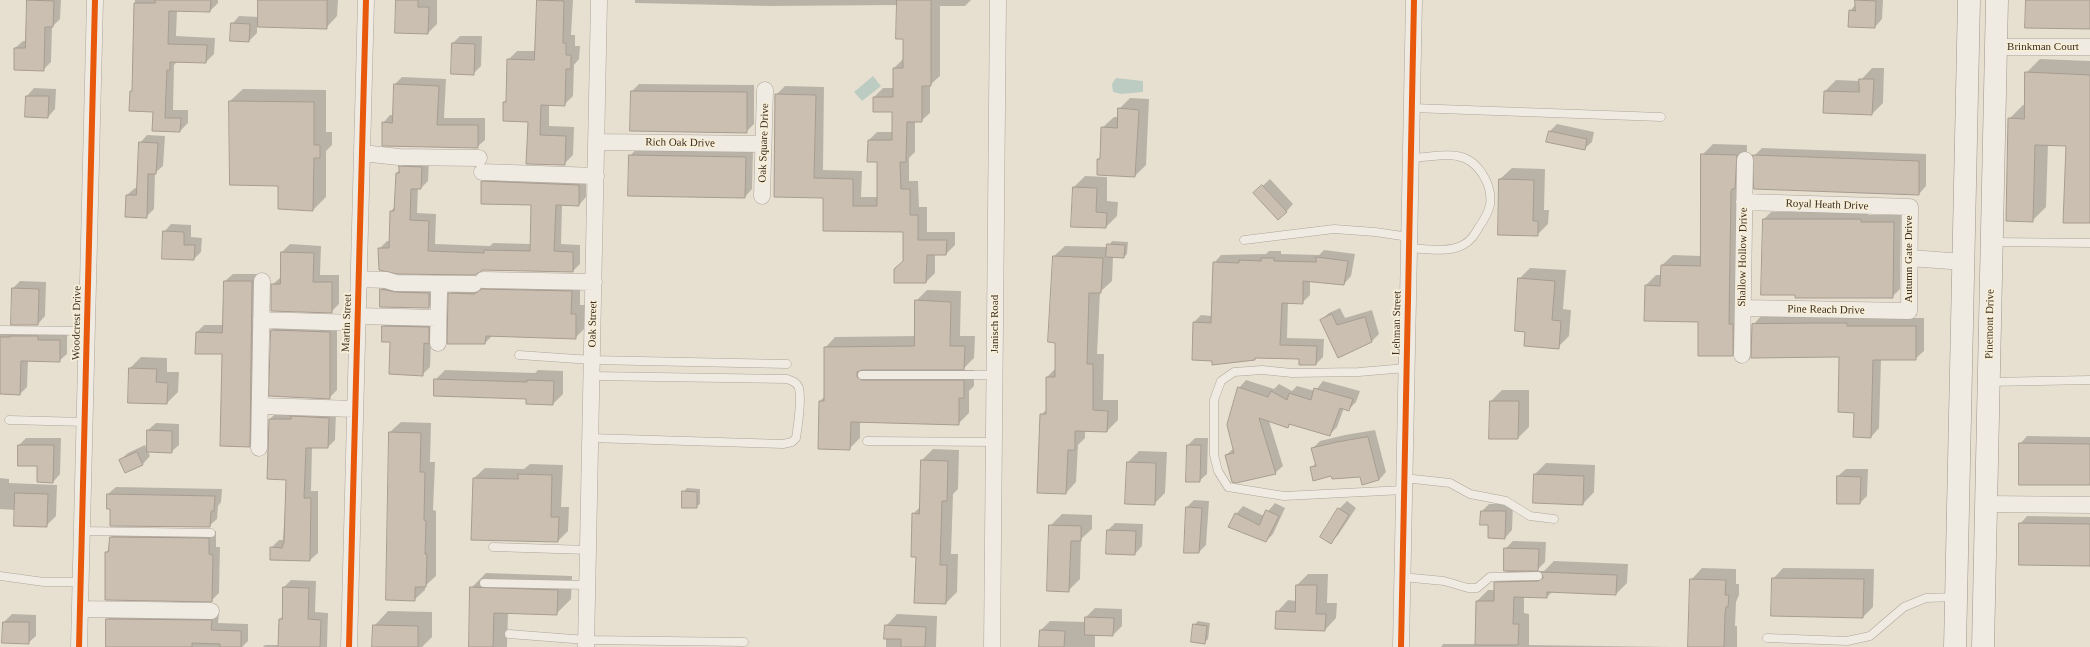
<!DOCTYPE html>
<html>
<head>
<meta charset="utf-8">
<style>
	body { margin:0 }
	canvas { display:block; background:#e7e0d1 }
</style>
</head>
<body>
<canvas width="2090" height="647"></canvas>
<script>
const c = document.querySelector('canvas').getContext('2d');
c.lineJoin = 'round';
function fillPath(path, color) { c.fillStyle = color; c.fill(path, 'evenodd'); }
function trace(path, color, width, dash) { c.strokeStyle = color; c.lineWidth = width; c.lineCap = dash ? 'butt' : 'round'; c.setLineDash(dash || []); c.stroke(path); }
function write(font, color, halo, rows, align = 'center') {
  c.font = font + ' Georgia,serif'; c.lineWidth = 3.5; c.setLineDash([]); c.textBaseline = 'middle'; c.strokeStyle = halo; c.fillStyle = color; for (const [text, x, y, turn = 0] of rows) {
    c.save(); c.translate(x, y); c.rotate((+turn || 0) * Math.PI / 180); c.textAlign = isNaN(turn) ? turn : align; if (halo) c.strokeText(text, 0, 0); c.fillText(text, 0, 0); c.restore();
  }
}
fillPath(new Path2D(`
	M873 76 881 86 862 101 854 92Z
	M1116 78 1143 81V92L1121 94 1113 92 1112 84Z`), '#bcccc2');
fillPath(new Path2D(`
	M28 0H61L60 19 52 27 51 62 43 70 15 69V48L23 41H27Z
	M135 0H218V3L210 11 177 10 176 36 215 38 214 54 206 62 178 61 174 65 173 110H188V123L180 131 131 91 133 89Z
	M259 0H338L337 16 326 28 257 26V33L249 41 232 24 239 16 259 17Z
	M397 0H437V24L428 33Z
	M538 0H573L571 35H575V46H580L579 59 574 65 573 96 564 105 549 104V126L574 127 573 155 564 164 527 163 529 121 504 102 507 99 508 60 517 51H535Z
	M635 0H971L965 6H940V76L930 85V113L921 121H915V152L909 158V181H918L919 207H927V232H955V245L946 254H935V273L926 282H895L904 261V231L824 197 775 196 776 95 785 86 824 87 823 170 862 171 861 197H878V161L869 140 877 132H893V111L874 97 883 88H894V68L903 59 904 38 898 5 769 6 635 3Z
	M1857 0H1883L1882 19 1875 27 1850 11 1856 4Z
	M460 36H482L481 66 473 74 453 43Z
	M2040 59 2090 61V222L2067 145 2048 144 2046 207 2032 221 2009 119 2023 105H2025L2026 73Z
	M1872 68H1884L1883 103 1872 114 1825 91 1836 80 1860 81Z
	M402 77 446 79 444 118H485V140L477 147 383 123 390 115H394L395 84Z
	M639 84 754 85V124L746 132 632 91Z
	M34 88 56 89 55 109 48 117 26 116 27 96Z
	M243 89 326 90V132H332V145L326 151V197L313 210 279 185 230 101Z
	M1130 98 1149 99 1146 165 1135 176 1098 159 1101 157 1102 128 1114 117H1119V109Z
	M1557 124 1594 132 1592 142 1584 149 1547 141 1550 131Z
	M147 135 165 136 163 166 155 173 154 209 146 217 126 216 127 195 135 188H137L140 143Z
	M1713 144 1747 145 1743 345 1732 355 1699 321 1646 285 1656 275H1662V265L1673 255 1701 256 1702 155Z
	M637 148 753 150 752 189 745 197 630 156Z
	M1762 148 1926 154V186L1919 194 1855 193V191L1754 156Z
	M408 159 429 160 428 181 421 188H418L417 213 436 214 435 244 490 246 493 243 531 244 532 204 482 182 489 174 586 178V197L579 205H562L561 244 580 245V264L573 271 380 248 387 241H390L391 211 395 207 397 173Z
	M1512 168 1545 169 1544 210H1549L1548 224 1537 235 1499 234 1500 179Z
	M1085 176 1107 177V201L1118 202 1117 216 1106 227 1074 187Z
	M1270 179 1293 204 1286 212 1255 193Z
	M1771 212H1868V215H1901L1900 289 1892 297 1764 219Z
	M171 224 191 225V237L202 238 201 252 194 259 164 232Z
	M1112 241 1128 242 1127 254 1124 257H1113L1112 281 1100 292 1097 354H1104L1103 400H1118V420L1107 431 1085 430V438L1078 445 1076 482 1066 493 1041 415 1047 409V377L1056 368 1054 256 1065 246 1108 247Z
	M290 244 321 246 320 275H339V304L331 312 272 285 281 277 282 252Z
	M1324 250 1355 254 1351 276 1344 284 1310 281V295L1302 303 1288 302 1287 338 1324 339 1323 357 1316 364 1300 358 1257 357 1255 359 1194 322 1201 315 1212 316 1214 263 1221 255 1266 254 1269 251H1281V254L1319 255Z
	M1530 268 1566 270 1563 309 1571 310 1569 336 1558 347 1526 331 1519 279Z
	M233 274H260L257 438 249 446 223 354 197 332 204 325H224L225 281Z
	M20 281 46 282 45 316 38 324 13 288Z
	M388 282 436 286V300L429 307 381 290Z
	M580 282V305H585L584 329 575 338 492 336 485 343 449 294 459 284Z
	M927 290 961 291 960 336H975L974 358 962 370H974V386L969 391V413L958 424 860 421V438L849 449 820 401 825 396V348L835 337 915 336 916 301Z
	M1340 308 1345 318 1372 310 1379 334 1372 341 1321 320 1329 313Z
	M1761 316H1855V318H1924V351L1915 359H1881L1879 428 1871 437 1855 412 1840 356 1753 325Z
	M390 319 436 320 431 340 430 367 422 375 391 341 383 327Z
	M279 323 337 325V390L329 398 272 330Z
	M0 329 67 333V354L59 361 28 360 27 387 20 394 0 393Z
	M141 357 167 358V372H179L178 392 167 403 130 368Z
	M445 370 535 373 538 370 563 371V394L553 404 435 380Z
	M1246 380 1274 389 1279 384 1292 391 1297 386 1315 391 1323 381 1360 391 1356 402 1348 410 1344 408 1337 427 1330 434 1291 423 1288 427 1269 421 1283 466 1275 473 1226 455 1234 448 1239 388Z
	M1502 390H1529V427L1518 438 1491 401Z
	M336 411 335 440 328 447H312L311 491H318V553L310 560 271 559V548L279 540H283L287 479 270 419 277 412Z
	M401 422 431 423 430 462H435L433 510 436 511V576L425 586V590L414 600 387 599 390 432Z
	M156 423 179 424V445L171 452 148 430Z
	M1375 430 1386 472 1379 480 1361 476 1332 475 1311 468 1316 463 1312 449 1320 441 1345 435Z
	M2027 436 2090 437V484L2020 444Z
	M26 438H61L60 474 53 482 19 445Z
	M1195 438H1208L1207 474 1199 481 1188 445Z
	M145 445 150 456 143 464 126 472 120 460 128 453Z
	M933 449 959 450 958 489 953 494 951 554H958L957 592 946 603 917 556 913 514 920 507 922 460Z
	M1139 451 1167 452 1165 493 1154 504 1128 462Z
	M1546 463 1595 465 1594 492 1583 504 1535 474Z
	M530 464 563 465 561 507H569L568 531 558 541 474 478 485 468 524 469Z
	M1846 469H1868L1867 496 1860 503 1838 476Z
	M0 478 9 479V483L57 485 56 516 46 526 16 510 0 509Z
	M116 487 222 489 221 502 218 506 217 519 209 526 111 508 108 494Z
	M687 488 700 489V504L696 507 683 492Z
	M1194 500 1209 501 1206 545 1199 552 1187 507Z
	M1347 501 1356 508 1338 535 1330 543 1321 536 1339 509Z
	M1275 503 1285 508 1273 534 1266 541 1236 514 1243 506 1264 516Z
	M1489 504H1513L1512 530 1505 538 1489 524H1481L1482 511Z
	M1062 514 1092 515V529L1081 539 1080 579 1069 590 1050 526Z
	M2027 516 2090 517V564L2020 524Z
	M1115 523 1143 524 1142 546 1135 554 1107 553 1108 530Z
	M118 530 216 531V547H220L219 593 211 601 106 552 110 549 111 537Z
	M1513 541 1546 542 1545 562 1536 571H1544L1554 561 1628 564 1627 583 1616 594 1553 591 1547 597 1524 596V613L1529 614V645L1671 647H1441L1443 644H1476L1477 601 1488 590H1495V583L1508 570 1505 549Z
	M1702 568 1736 569V584H1739V595L1736 602 1735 626H1737V647H1689L1691 580Z
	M1783 568 1874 569 1873 607 1863 617 1772 615 1773 579Z
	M486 573 572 576 571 599 556 614 508 613 507 647H470L471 588Z
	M1308 574H1328L1327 603H1337L1336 618 1325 630 1277 612 1288 600 1296 601 1297 585Z
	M291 580 316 581 315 612 328 613 327 647H263L265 645H279L280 619 283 616 284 587Z
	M1095 608 1122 609V626L1113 635 1095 634V647H1041V630L1050 621 1086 622V617Z
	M388 611 432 612V637L422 647H373L374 626Z
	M115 612 219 613 218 623 248 624V641L242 647H107V619Z
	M12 614 36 615V636L28 643 3 642 4 622Z
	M897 614 937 616 936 647H886V626Z
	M1198 621 1210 623 1208 639 1204 643 1194 625Z`), '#0003');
const building = new Path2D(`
	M27 0 54 1 53 27H45L44 71 14 70V48H25Z
	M155 0H211L210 12 169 11 168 44 207 45 206 63 170 62V70H167L165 118H181L180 132 152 131 153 112 129 111 130 91H132L134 3H155Z
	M258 0H327V29L258 27Z
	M396 0H418V7H429L428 34 395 33Z
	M537 0 564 1 563 43H566V55H571V69H566L565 106 541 105 540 135 566 136 565 165 526 164 528 122 503 121V102H506L507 59 534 60Z
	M897 0H931V86H922V122H907L906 162H900L901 189H910V215H918V240H947L946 255H927L926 283H894V269L903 261V232L823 231V198L774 197 775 94 816 95 814 178 853 179V206H877V162H867L868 140H892V112H873V97H893V68H903V39H896Z
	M1855 0 1876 1 1875 28 1848 27 1849 10 1855 11Z
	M2026 0H2090V29L2025 28Z
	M231 23 250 24 249 42 230 41Z
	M452 43 475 44 474 75 451 74Z
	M2025 72 2090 75V223H2063L2066 146 2035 145 2033 222 2006 221 2008 118 2024 119Z
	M1859 79H1874L1872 115 1823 113 1824 91 1859 92Z
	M394 84 439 86 437 125H478V148L382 146V122L392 123Z
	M631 91 747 92V133L630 131Z
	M26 96H49L48 118 25 117Z
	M229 101 314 102V145H320V158H314L313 211 278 209V186L230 185Z
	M1118 108 1139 110 1135 177 1097 175V159H1100L1101 127 1117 128Z
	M1549 131 1587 139 1585 150 1546 142Z
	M139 142 158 143 156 174H148L147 218 125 217 126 195H136Z
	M1701 154 1737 155 1735 189H1732L1731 192 1729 324H1733V356H1698V322L1644 321 1645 285 1660 286 1661 265 1700 266Z
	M629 155 746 157 745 198 628 196Z
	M1753 155 1919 161V195L1754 189Z
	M399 166 422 167 421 189H411L410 220 429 221 428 251 484 253V250L530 251 531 205 481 204V181L579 185V206L556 205 554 251 573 252V272L483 270 475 275 397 274 379 270 378 248H389L390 211H394L396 173H399Z
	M1499 179 1534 180 1533 221H1538V236L1498 235Z
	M1262 185 1287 212 1278 220 1253 193Z
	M1073 187 1097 188 1096 212 1107 213 1106 228 1071 227Z
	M1763 219H1861V222H1894L1893 298H1795V295H1761Z
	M163 231 184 232V245H195L194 260 162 259Z
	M1107 244 1125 245 1124 258 1106 257Z
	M281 252 314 253 313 282H332V313L271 311V284H280Z
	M1053 256 1103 258 1101 293H1089L1087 364H1093V410L1108 411 1107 432 1075 431V450H1068L1066 494 1037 493 1040 414H1046V377H1055V343L1048 342Z
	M1316 257 1348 261 1344 285 1303 281V304L1282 303 1280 345 1317 346 1316 365H1299V359L1255 358V360L1212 365V361L1192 360 1193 322 1211 323 1213 262 1239 263V260L1261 261V258H1274V261L1316 262Z
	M1518 278 1555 281 1552 320 1561 321 1559 349 1524 346 1525 332 1515 331Z
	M224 281H252L250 447 220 446 222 354H195L196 332 222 333Z
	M12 288 39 289 38 325H11Z
	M380 289 396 292 429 293V308L380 307Z
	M482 289 572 291 571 314H576V339L486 336 485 344H447L448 293 474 294Z
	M915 300 951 302 950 346H965L964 370H862L857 372V377L862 380H964V398H959V425L851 422 850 450 818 449 819 401H824V347L914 346Z
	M1332 314 1337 325 1365 317 1372 342 1338 358 1320 320Z
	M1816 323H1847V326H1916V360H1873L1871 438 1853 437 1854 413 1838 412 1839 357 1751 358 1752 324Z
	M382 326 429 327V344L424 343 423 376 389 374 390 342H382Z
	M271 330 330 332V399L269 396Z
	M10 336H38V340H60V362L21 361 20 395 0 394V337H10Z
	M129 368 157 369 156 382 168 383 167 404 128 403Z
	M434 379 527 382V380L554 381 553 405 526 404V399L434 396Z
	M1238 387 1268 397 1271 391 1287 400 1289 393 1311 400 1314 388 1353 399 1349 411 1340 408 1330 436 1289 424 1288 428 1259 418 1276 474 1236 483 1232 482 1225 455 1234 453 1227 425Z
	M1490 401H1519L1518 439H1489Z
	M291 416 329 418 328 448H306L304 498H311L310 561 270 560V547L282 548 284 542 286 480 267 479 269 419H291Z
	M147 430 172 431V453L147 452Z
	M389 432 421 433 420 472H425L424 520 426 521 425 554H427L426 587H415V601L386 600Z
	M1368 437 1379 480 1362 485 1360 477 1332 479 1331 476 1313 481 1310 467 1316 466 1311 448 1337 442Z
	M2019 443 2090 444V485H2019Z
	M18 445H54L53 483 37 482V466H18Z
	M1187 445H1201L1200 482H1186Z
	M137 452 143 465 125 473 119 460Z
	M921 460 948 461 947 501H942L940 565H947L946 604 914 603 916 557H911L912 513 919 514Z
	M1127 462 1156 463 1155 505 1125 504Z
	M518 474 552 475 551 517H559L558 542 471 540 473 478 518 479Z
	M1534 474 1584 476 1583 505 1533 503Z
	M1837 476 1861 477 1860 504H1837Z
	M682 491 697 492V508H682Z
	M15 493 48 494 47 527 14 526Z
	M107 494 215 496 214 511H211L210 527 110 526V509H107Z
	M1186 507 1202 508 1199 553H1184Z
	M1338 508 1349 515 1331 544 1320 537Z
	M1266 510 1279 516 1266 542 1228 527 1235 513 1259 525Z
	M1481 511H1506L1505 539 1488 538V525H1480Z
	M2019 523 2090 524V566L2019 565Z
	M1049 525 1081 526V541H1071L1069 592 1047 591Z
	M1107 530 1136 531 1135 555 1106 554Z
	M110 537 209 538V554L213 555 212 602 105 600V552H108Z
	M1504 548 1539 549 1538 571H1504Z
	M1541 572 1617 575 1616 595 1547 592V598L1514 597 1513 624H1519L1518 645H1475L1476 601H1494V582L1538 581 1543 578Z
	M1772 578 1864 579 1863 618 1771 616Z
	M1690 579 1726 580 1725 595H1729L1728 607H1726L1725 614 1724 647H1688Z
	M1296 585H1317L1316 614H1326L1325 631 1275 629 1276 611 1295 612Z
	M283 587 309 588 308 619 321 620 320 647H278L279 619H282Z
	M470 587 558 590 557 615 494 613 493 647H469Z
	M1085 617 1114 618 1113 636 1085 635Z
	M106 619 212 620 211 630 241 631V647H220V644L192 643V647H106Z
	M3 622H29V644L2 643Z
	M1193 624 1207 626 1205 644 1191 642Z
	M373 625 418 626V647H372Z
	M885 625 926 627 925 647H901V639H884Z
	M1040 630 1065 631 1064 647H1039Z`);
fillPath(building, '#cbbfb2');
trace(building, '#a89c90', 1);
const service = new Path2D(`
	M1412 108 1661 117
	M1244 240 1334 229 1375 232 1409 237
	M1993 242 2090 243
	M1409 248C1426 249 1448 253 1463 245 1471 241 1475 234 1479 227 1484 220 1488 213 1490 205 1493 185 1478 159 1457 156 1445 153 1424 158 1411 158
	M0 330 87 331
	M519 355 592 360 787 364
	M862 375H995
	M1989 382 2090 380
	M9 420 85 422
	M591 438 783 444 792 442 796 438C798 425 802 401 799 388 797 382 792 381 787 379L592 376
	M867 441 994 442
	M1404 478 1450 483 1470 494 1506 501 1530 516 1554 519
	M1404 490 1284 496 1228 487 1218 471 1214 455V400L1221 381 1234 372 1262 370 1292 373 1359 372 1406 368
	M82 531 211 533
	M493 547 588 550
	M0 576 44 582H81
	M1402 577 1444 581 1468 588H1477L1490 577 1538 576
	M484 583 587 585
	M509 634 586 640 744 642
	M1767 638 1847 641 1870 636 1904 607 1926 598 1955 597`);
const minor = new Path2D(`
	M1996 47H2090
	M596 142 763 144
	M362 153 399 157 479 158
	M482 172 596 176
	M762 196 765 90
	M1910 258 1964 262
	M359 279 386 280 396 283 474 284
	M483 280 594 282
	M1743 308 1909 311 1910 207 1744 202
	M358 316 438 318
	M261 320 357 323
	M438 343 439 292
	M1742 355 1745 160
	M260 406 355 409
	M259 448 262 281
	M1986 504 2090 505
	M80 609 211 611
	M79 647 95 0
	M349 647 366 0
	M586 647 599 0
	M992 647 998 0
	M1401 647 1414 0`);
const secondary = new Path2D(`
	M1955 647 1969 0
	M1983 647 1997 0`);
trace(service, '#ada599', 9);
trace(minor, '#ada599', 17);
trace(secondary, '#9c958a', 23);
trace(service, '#efebe3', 8);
trace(minor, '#efebe3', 16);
trace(secondary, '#efebe3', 22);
trace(new Path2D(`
	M79 647 95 0
	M349 647 366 0
	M1401 647 1414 0`), '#e8590c', 6);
write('11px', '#3d2e20', '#f7eed8', [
	["Brinkman Court",2043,47],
	["Rich Oak Drive",680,143,1],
	["Oak Square Drive",764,143,-88],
	["Royal Heath Drive",1827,205,2],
	["Shallow Hollow Drive",1743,257,-89],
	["Autumn Gate Drive",1909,259,-90],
	["Pine Reach Drive",1826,310,1],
	["Woodcrest Drive",77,323,-89],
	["Martin Street",347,323,-88],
	["Lehman Street",1397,323,-89],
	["Oak Street",593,324,-89],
	["Janisch Road",995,324,-90],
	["Pinemont Drive",1990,324,-89]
]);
</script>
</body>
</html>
